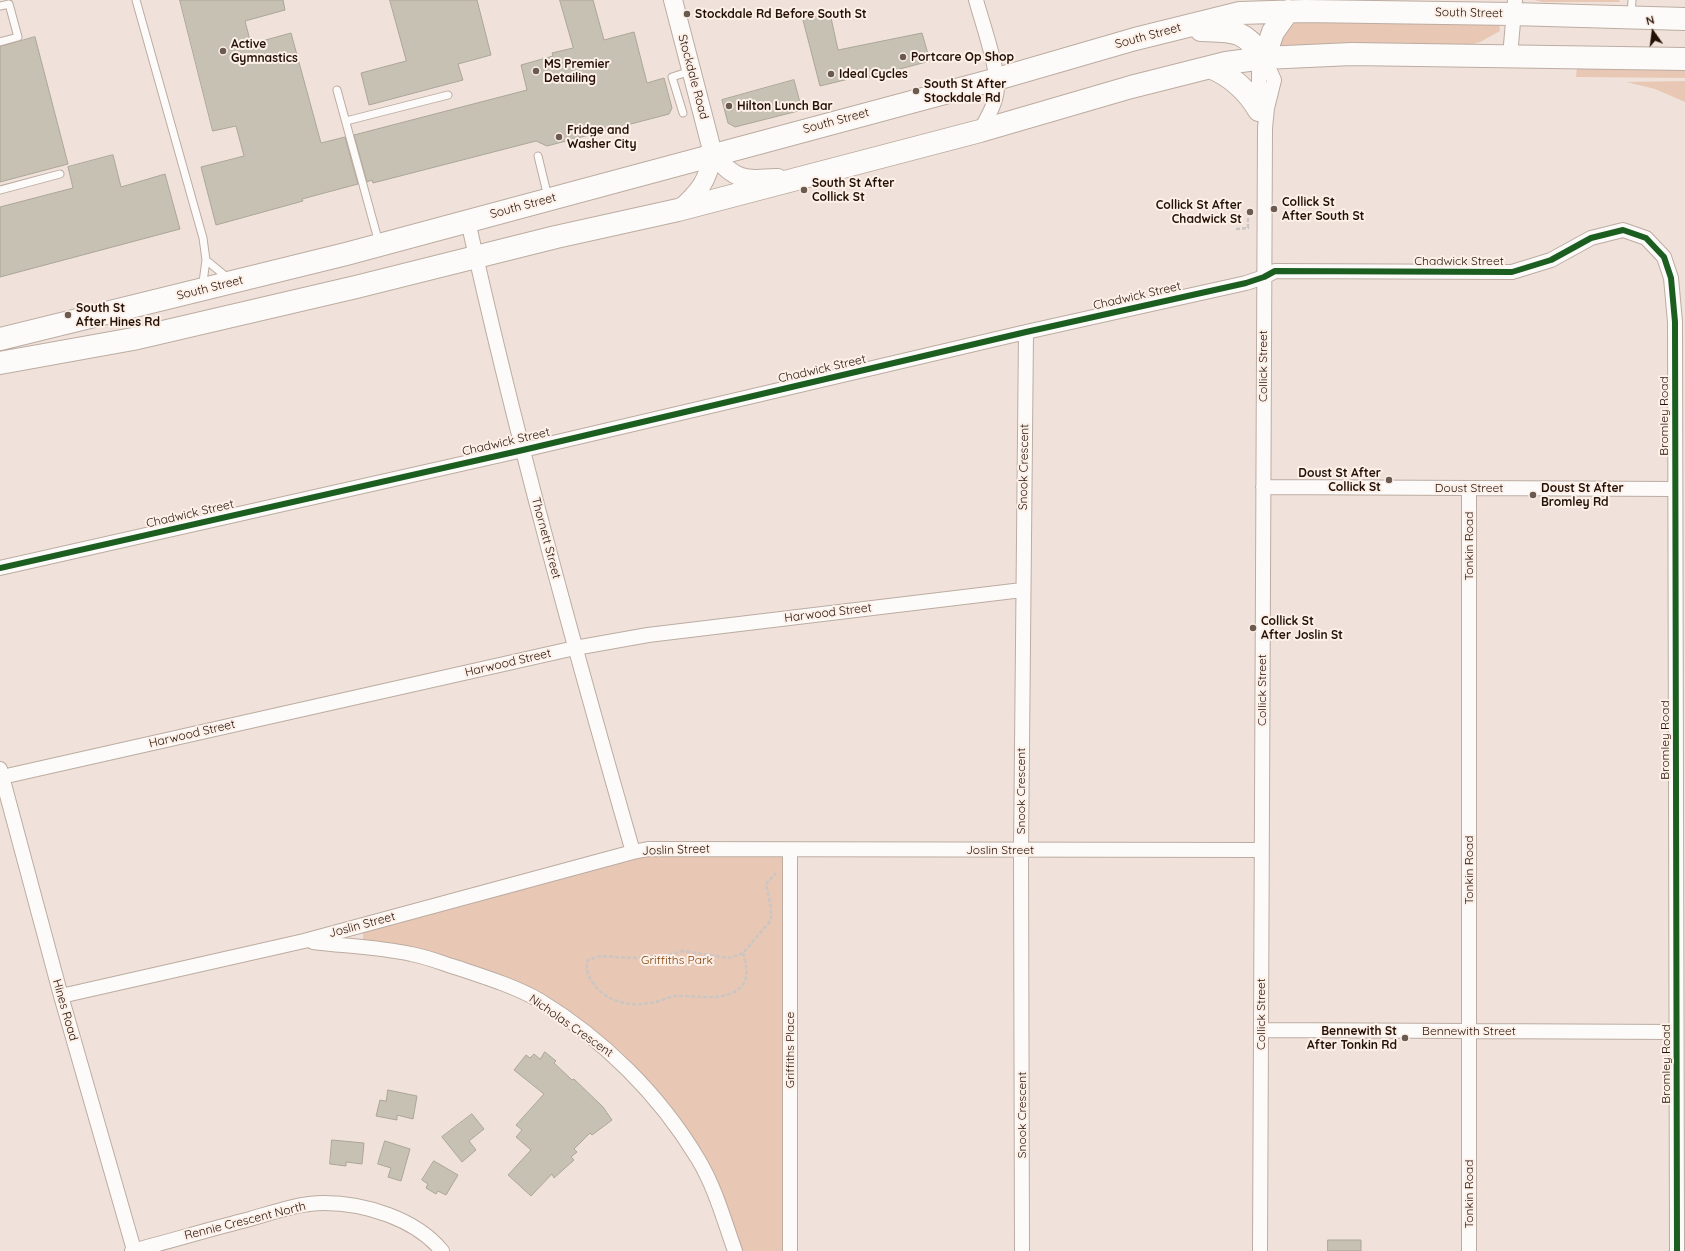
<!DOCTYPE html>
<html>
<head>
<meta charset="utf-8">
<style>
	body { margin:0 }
	#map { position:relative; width:1685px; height:1251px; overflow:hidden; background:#f0e2da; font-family:Quicksand,sans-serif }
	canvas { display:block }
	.north { position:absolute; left:1633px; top:12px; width:40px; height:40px; -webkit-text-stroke:3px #fcf0e9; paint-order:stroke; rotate:346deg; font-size:11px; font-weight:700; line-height:16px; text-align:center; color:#241004 }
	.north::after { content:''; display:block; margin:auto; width:14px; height:18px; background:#241004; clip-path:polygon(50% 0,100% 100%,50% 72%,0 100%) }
</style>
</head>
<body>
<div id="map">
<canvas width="1685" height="1251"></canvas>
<div class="north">N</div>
</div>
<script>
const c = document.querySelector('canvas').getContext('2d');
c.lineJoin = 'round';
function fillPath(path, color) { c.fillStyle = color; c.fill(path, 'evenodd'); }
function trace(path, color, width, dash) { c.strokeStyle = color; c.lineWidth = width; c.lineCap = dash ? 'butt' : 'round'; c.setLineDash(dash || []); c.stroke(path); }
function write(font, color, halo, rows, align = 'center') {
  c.font = font + ' Quicksand,sans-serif'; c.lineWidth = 4; c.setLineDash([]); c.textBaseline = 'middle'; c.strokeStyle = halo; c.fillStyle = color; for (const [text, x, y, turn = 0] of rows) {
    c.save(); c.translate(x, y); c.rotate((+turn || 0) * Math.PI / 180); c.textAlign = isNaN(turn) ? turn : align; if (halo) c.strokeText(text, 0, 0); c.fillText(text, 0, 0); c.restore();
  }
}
fillPath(new Path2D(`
	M1534 0H1619L1620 2H1542Z
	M1295 20 1499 23 1500 31 1480 42 1467 46 1280 49 1277 44Z
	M1577 67 1685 68V78L1576 77Z
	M1685 81V102L1655 89 1626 82Z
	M663 853 784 855 782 1251H741L703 1157 666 1101 622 1053 582 1020 540 991 410 946 363 940V929L631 858Z`), '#e8c8b4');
const building = new Path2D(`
	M180 0H283L285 10 245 21 251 44 291 33 321 143 345 137 358 184 302 199 303 201 216 225 201 167 244 156 236 126 213 131Z
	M390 0H477L491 55 458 64 463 80 369 105 361 73 406 61Z
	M560 0H593L604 40 634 32 647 83 664 78 672 108 669 114 547 146 536 141 373 183 372 180 367 182 354 135 527 90 521 65 553 56 552 53 573 48Z
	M830 13 838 50 922 33 930 61 862 79 861 76 820 86 803 20Z
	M35 37 68 164 0 182V47Z
	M794 80 802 110 735 127 728 123 722 100Z
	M113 155 121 187 165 174 180 229 0 277V207L73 188 68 167Z
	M545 1052 556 1061 554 1063 572 1080 574 1079 603 1107 612 1120 592 1135 590 1133 574 1149 577 1152 571 1157 574 1160 554 1178 552 1174 531 1196 508 1175 531 1150 516 1137 522 1130 516 1125 544 1094 514 1070 526 1055 530 1058 534 1054 540 1059Z
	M388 1090 417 1096 413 1119 397 1115V1120L376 1116 380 1100 386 1101Z
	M472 1114 484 1129 469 1141 476 1150 462 1162 442 1137Z
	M332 1140 364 1143 362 1164 346 1162V1166L330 1164Z
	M385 1141 410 1149 401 1181 388 1177 391 1168 378 1164Z
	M434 1161 458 1175 446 1195 438 1191 436 1194 426 1188 428 1184 422 1180Z
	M1328 1240H1361V1251H1328Z`);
fillPath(building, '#c6c1b2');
trace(building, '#aba697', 1);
const service = new Path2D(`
	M136 0 203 238 206 260 203 282 205 287
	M0 6 9 4 18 37 0 42
	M1631 16 1632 0
	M337 90 379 243
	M683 113 672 77 691 71
	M346 121 448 95
	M538 156 548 197
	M0 190 60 174
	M206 260 229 279`);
const minor = new Path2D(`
	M976 0C982 22 998 67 997 88 996 104 987 118 980 131
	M1510 56 1515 0
	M1259 109V72L1264 58
	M468 221C515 433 573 643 633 852
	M1263 487 1674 489
	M0 568 523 450 1026 332 1246 283 1264 277 1275 271 1512 272 1551 260 1591 238 1623 230 1646 238 1664 257 1671 278 1675 322 1677 1251
	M0 769 61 996 134 1250
	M2 777 575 648 648 635 1022 590
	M790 850V1251
	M313 942C345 946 379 947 411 954 427 957 442 963 458 968 485 977 514 986 539 1000 603 1039 659 1094 698 1159 715 1187 724 1220 735 1251
	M61 996 304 941 633 852 648 849 1261 850
	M1261 1030 1676 1032
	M132 1251C171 1241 210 1229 250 1219 274 1212 299 1203 324 1203 365 1203 416 1219 442 1251
	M1022 1251 1021 850 1026 332
	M1260 1251 1265 128 1267 108 1274 80 1264 58
	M1469 1251V488`);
const tertiary = new Path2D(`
	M673 0 713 154C735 181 744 180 778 178
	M679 210C700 191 707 182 713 154`);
const primary = new Path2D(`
	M1201 30C1234 31 1244 29 1264 58
	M1264 58 1273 32 1288 11
	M1210 67C1232 76 1247 90 1259 110
	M0 339 346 254 997 79 1135 39 1240 13 1305 11 1513 14 1685 19
	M0 363 133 339 356 287 556 237 678 210 980 131 1131 87 1226 63 1264 58 1352 54 1685 59`);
trace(service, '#bcaca2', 9);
trace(minor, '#bcaca2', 16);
trace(tertiary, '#bcaca2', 20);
trace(primary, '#bcaca2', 24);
trace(new Path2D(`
	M1236 229 1248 228V213
	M743 953C746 964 750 978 741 987 724 1003 697 995 676 996 667 997 659 1002 650 1003 629 1007 605 1001 593 983 588 975 585 969 588 960L600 956 631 958 663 956 683 951 729 958 743 953 771 920V908L766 884 776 873`), '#cbc5c3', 2.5, [4, 2]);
trace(service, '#fdfbf9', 7);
trace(minor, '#fdfbf9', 14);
trace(tertiary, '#fdfbf9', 18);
trace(primary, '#fdfbf9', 22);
trace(new Path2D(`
	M0 568 523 450 1026 332 1246 283 1264 277 1275 271 1512 272 1551 260 1591 238 1623 230 1646 238 1664 257 1671 278 1675 322 1677 1251`), '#1b5e20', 6);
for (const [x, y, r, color] of [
	[687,14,4,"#6b5a4f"],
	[223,51,4,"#6b5a4f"],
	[903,57,4,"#6b5a4f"],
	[536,71,4,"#6b5a4f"],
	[831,74,4,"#6b5a4f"],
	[916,91,4,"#6b5a4f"],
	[729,106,4,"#6b5a4f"],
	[559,137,4,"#6b5a4f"],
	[804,190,4,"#6b5a4f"],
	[1274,209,4,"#6b5a4f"],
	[1250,212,4,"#6b5a4f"],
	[68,315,4,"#6b5a4f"],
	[1389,480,4,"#6b5a4f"],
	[1533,495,4,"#6b5a4f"],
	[1253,628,4,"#6b5a4f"],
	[1405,1038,4,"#6b5a4f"]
]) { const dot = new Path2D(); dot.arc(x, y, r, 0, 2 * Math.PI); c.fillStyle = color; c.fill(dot); trace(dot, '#fcf0e9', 1.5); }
write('12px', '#241004', '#fcf0e9', [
	["South Street",1469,13,1],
	["South Street",1148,36,-15],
	["Stockdale Road",693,77,75],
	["South Street",836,121,-15],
	["South Street",523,206,-15],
	["Chadwick Street",1459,261],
	["South Street",210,288,-14],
	["Chadwick Street",1137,296,-13],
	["Collick Street",1263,366,-90],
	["Chadwick Street",822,369,-13],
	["Bromley Road",1664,416,-90],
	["Chadwick Street",506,442,-13],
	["Snook Crescent",1024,467,-89],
	["Doust Street",1469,488],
	["Chadwick Street",190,514,-13],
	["Thornett Street",546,538,75],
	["Tonkin Road",1469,546,-90],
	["Harwood Street",828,613,-7],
	["Harwood Street",508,663,-13],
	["Collick Street",1262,690,-90],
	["Harwood Street",192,734,-13],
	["Bromley Road",1665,740,-90],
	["Snook Crescent",1021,791,-90],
	["Joslin Street",676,850,-2],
	["Joslin Street",1000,850],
	["Tonkin Road",1469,870,-90],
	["Joslin Street",362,925,-15],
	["Hines Road",65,1010,74],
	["Collick Street",1261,1014,-90],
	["Nicholas Crescent",571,1026,35],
	["Bennewith Street",1469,1031],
	["Griffiths Place",790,1050,-90],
	["Bromley Road",1666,1064,-90],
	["Snook Crescent",1022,1115,-90],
	["Tonkin Road",1469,1194,-90],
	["Rennie Crescent North",245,1221,-14]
]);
write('bold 12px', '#241004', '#fcf0e9', [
	["Stockdale Rd Before South St",695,14],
	["Active",231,44],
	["Gymnastics",231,58],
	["Portcare Op Shop",911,57],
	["MS Premier",544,64],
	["Detailing",544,78],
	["Ideal Cycles",839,74],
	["South St After",924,84],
	["Stockdale Rd",924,98],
	["Hilton Lunch Bar",737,106],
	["Fridge and",567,130],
	["Washer City",567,144],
	["South St After",812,183],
	["Collick St",812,197],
	["Collick St",1282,202],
	["After South St",1282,216],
	["Collick St After",1242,205,"right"],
	["Chadwick St",1242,219,"right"],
	["South St",76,308],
	["After Hines Rd",76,322],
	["Doust St After",1381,473,"right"],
	["Collick St",1381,487,"right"],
	["Doust St After",1541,488],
	["Bromley Rd",1541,502],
	["Collick St",1261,621],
	["After Joslin St",1261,635],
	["Bennewith St",1397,1031,"right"],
	["After Tonkin Rd",1397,1045,"right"]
], 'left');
write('12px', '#833f04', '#fcf0e9', [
	["Griffiths Park",677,960]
]);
</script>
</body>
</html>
